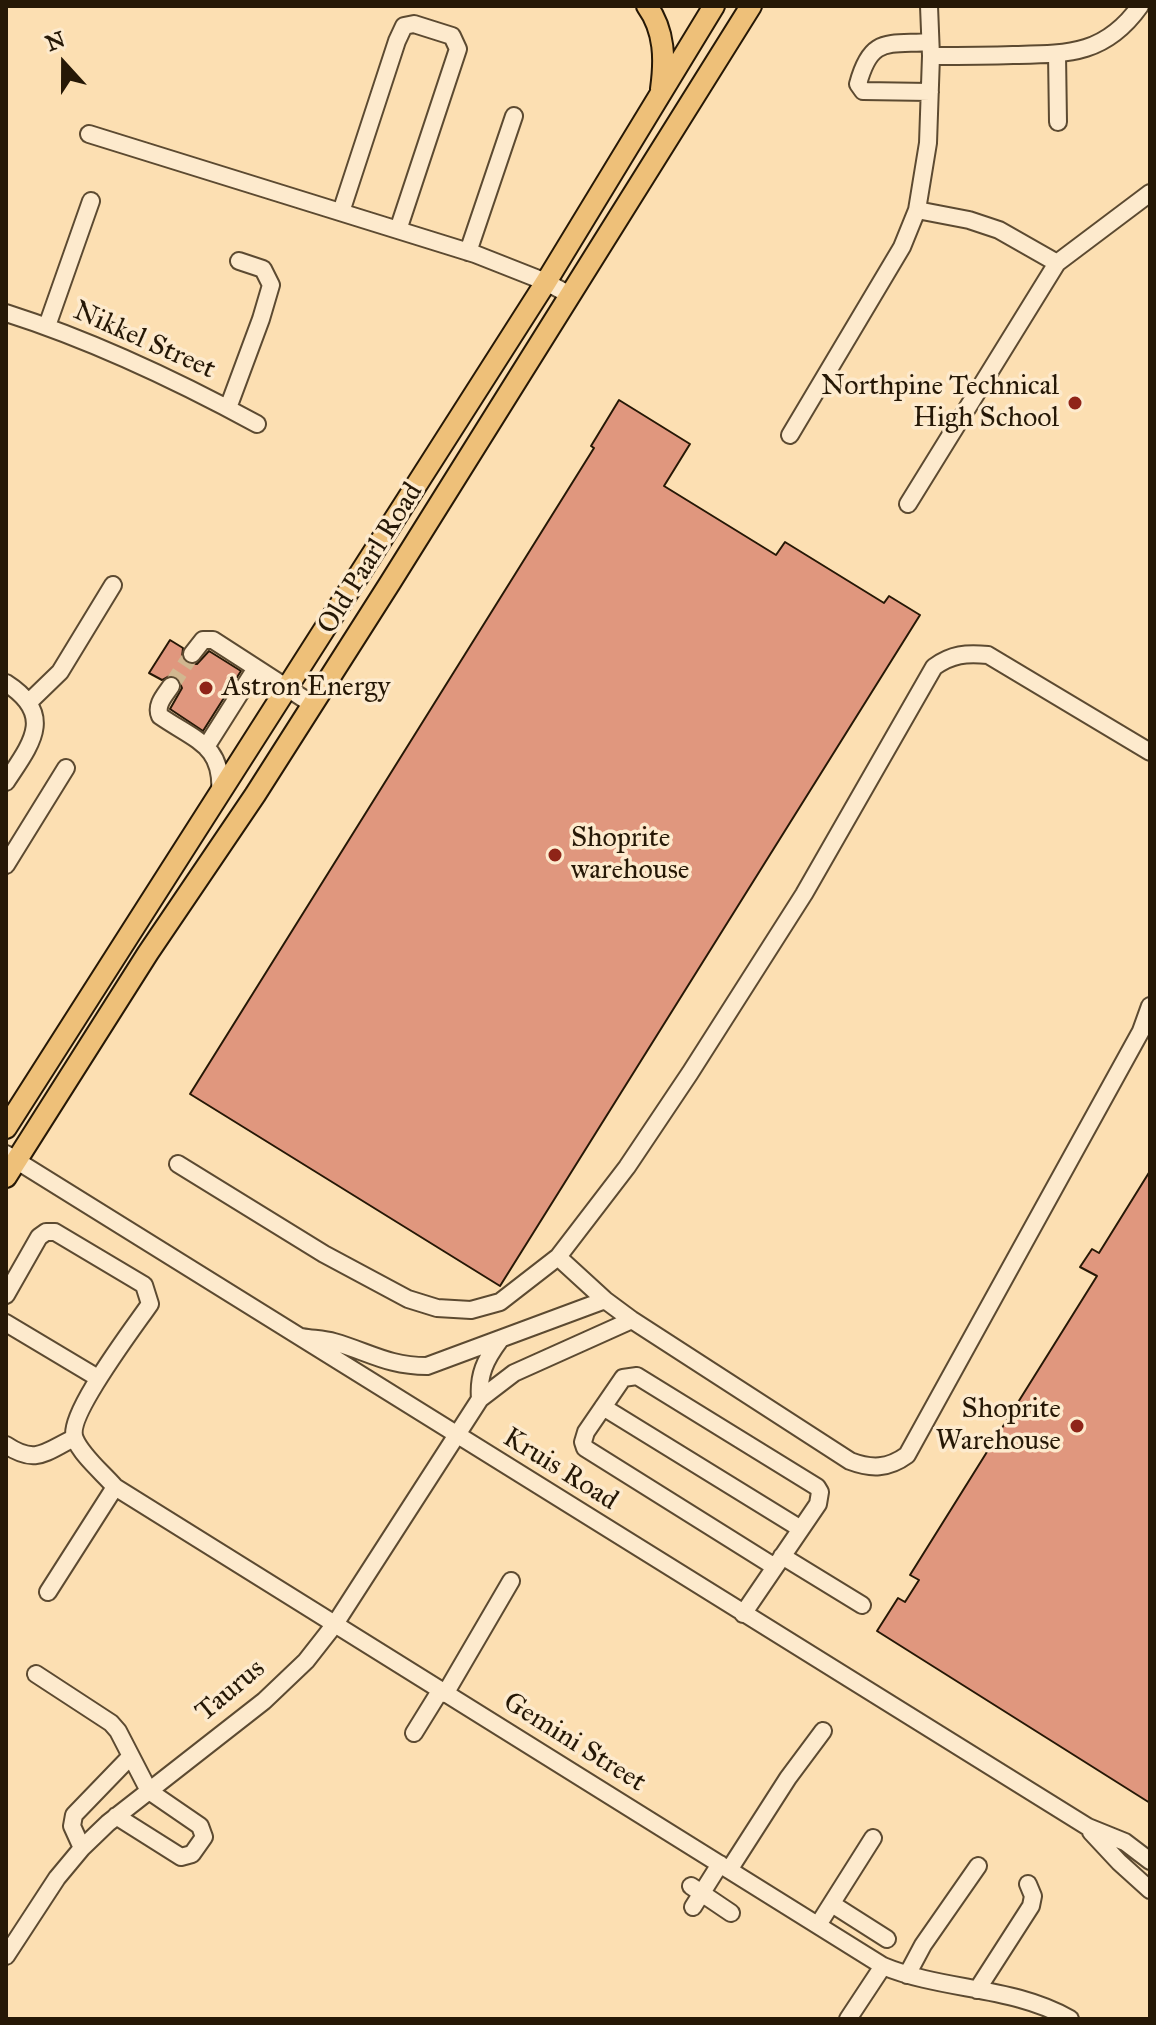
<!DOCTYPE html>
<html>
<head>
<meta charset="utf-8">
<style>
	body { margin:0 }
	#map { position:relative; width:1156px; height:2025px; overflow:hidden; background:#fcdfb2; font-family:"IM FELL Great Primer",serif }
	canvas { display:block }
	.frame { position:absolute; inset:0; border:8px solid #261806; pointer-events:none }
	.north { position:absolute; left:24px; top:24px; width:80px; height:80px; -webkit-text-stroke:6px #fdeacd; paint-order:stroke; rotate:339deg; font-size:22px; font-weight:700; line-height:32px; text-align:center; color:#261806 }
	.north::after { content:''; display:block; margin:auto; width:28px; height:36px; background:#261806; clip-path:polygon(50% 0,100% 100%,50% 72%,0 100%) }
</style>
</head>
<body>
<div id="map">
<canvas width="1156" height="2025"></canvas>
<div class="frame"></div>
<div class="north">N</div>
</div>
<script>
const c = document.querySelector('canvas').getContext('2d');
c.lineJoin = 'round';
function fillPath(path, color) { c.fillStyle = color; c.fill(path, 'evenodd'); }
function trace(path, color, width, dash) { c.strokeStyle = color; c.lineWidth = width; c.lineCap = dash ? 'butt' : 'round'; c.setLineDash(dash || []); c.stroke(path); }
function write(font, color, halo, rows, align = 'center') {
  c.font = font + ' "IM FELL Great Primer",serif'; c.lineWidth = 7; c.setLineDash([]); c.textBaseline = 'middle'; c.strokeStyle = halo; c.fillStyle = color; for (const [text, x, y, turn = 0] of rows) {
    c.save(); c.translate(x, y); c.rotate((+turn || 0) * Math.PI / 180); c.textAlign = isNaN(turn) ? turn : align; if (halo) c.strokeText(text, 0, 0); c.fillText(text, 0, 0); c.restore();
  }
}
const building = new Path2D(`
	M619 400 690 444 664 486 776 555 785 542 884 603 889 596 920 615 500 1286 190 1094 594 448 591 446Z
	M170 640 183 648 182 657 186 663 197 664 209 651 241 671 203 731 170 709 182 688 178 678 171 675 162 680 149 673Z
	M1150 1171V1803L877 1631 898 1598 905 1602 919 1580 910 1575 1097 1276 1080 1267 1092 1249 1099 1253Z`);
fillPath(building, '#e0977e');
trace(building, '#261806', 2);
trace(new Path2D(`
	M171 686 192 654`), '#d1b790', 16, [16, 8]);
const minor = new Path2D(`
	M1057 54 1058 122
	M931 56C958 56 985 56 1013 55 1068 54 1105 55 1140 6
	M930 92 863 91 858 84C871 36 887 45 930 42
	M89 134 475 254 546 282 570 295
	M917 210 969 220 999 230 1057 263
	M341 212 397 41 404 26 414 24 452 36 458 49 398 230
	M468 252 514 116
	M6 313C94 341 176 380 257 424
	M47 326 91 201
	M228 408 261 319 271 285 263 269 239 261
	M790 435 902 247 917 210 928 143 931 56 929 6
	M908 504 1057 263 1150 193
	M192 654 203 640H213L312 704
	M6 683C56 715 31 744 6 782
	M171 686C165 695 155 705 160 716 196 741 224 745 220 795
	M28 703 60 672 113 585
	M206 747 256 668
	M6 865 66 768
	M6 1154 1088 1827 1125 1842 1150 1861
	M178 1164 324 1254 408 1299 437 1308 471 1310 500 1302 558 1257 627 1167 690 1073 804 894 934 667C952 654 966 653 988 655L1150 752
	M558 1257 605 1300 632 1320 850 1461C871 1469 888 1469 907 1455L1141 1031 1150 1006
	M6 1295 39 1237 46 1232H55L144 1285 150 1304C135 1326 65 1417 75 1439 82 1456 103 1473 115 1487L883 1966C943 1991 1013 1986 1070 2019
	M6 1323 98 1378
	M302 1337C313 1339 324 1339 334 1342 369 1352 388 1366 427 1366L605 1300
	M480 1399C478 1375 485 1360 500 1340
	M603 1407 801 1529
	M6 1445C36 1465 45 1452 74 1438
	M782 1556 862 1605
	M48 1592 115 1487
	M743 1614 818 1504 820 1492 817 1487 637 1376 623 1378 586 1432 583 1442 585 1448 775 1567
	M36 1674 111 1723 118 1731 149 1791 200 1826 204 1837 192 1854 181 1857 116 1816
	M445 1694 511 1581
	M414 1733 440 1691
	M1091 1832 1119 1862 1150 1890
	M82 1848 72 1826 74 1815 130 1757
	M729 1870 788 1778 823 1731
	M691 1886 731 1913
	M832 1904 887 1939
	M693 1907 720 1864
	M818 1925 873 1838
	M6 1956 57 1878 82 1848 108 1823 264 1701 306 1661 335 1624 480 1399 514 1373 632 1320
	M907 1975 923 1945 978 1866
	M977 1990 1031 1906 1033 1896 1028 1884
	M848 2019 883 1966`);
const major = new Path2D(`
	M647 6C665 31 665 60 661 89
	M6 1128 546 282 714 6
	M6 1177 148 953 255 795 390 583 751 6`);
trace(minor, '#5c4a31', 20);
trace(major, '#261806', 24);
trace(minor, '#fdeacd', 16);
trace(major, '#eec079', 20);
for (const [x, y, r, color] of [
	[1075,403,8,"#8f2418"],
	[206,688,8,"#8f2418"],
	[555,855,8,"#8f2418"],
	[1077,1426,8,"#8f2418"]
]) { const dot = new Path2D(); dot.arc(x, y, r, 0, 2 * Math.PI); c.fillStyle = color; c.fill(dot); trace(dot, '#fdeacd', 3); }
write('28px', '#261806', '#fdeacd', [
	["Nikkel Street",144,341,24],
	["Old Paarl Road",371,559,-58],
	["Kruis Road",560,1470,32],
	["Taurus",231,1691,-40],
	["Gemini Street",574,1743,32]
]);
write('28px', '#261806', '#fdeacd', [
	["Northpine Technical",1059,387],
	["High School",1059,419],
	["Astron Energy",222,688,"left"],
	["Shoprite",571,839,"left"],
	["warehouse",571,871,"left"],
	["Shoprite",1061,1410],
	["Warehouse",1061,1442]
], 'right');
</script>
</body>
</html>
